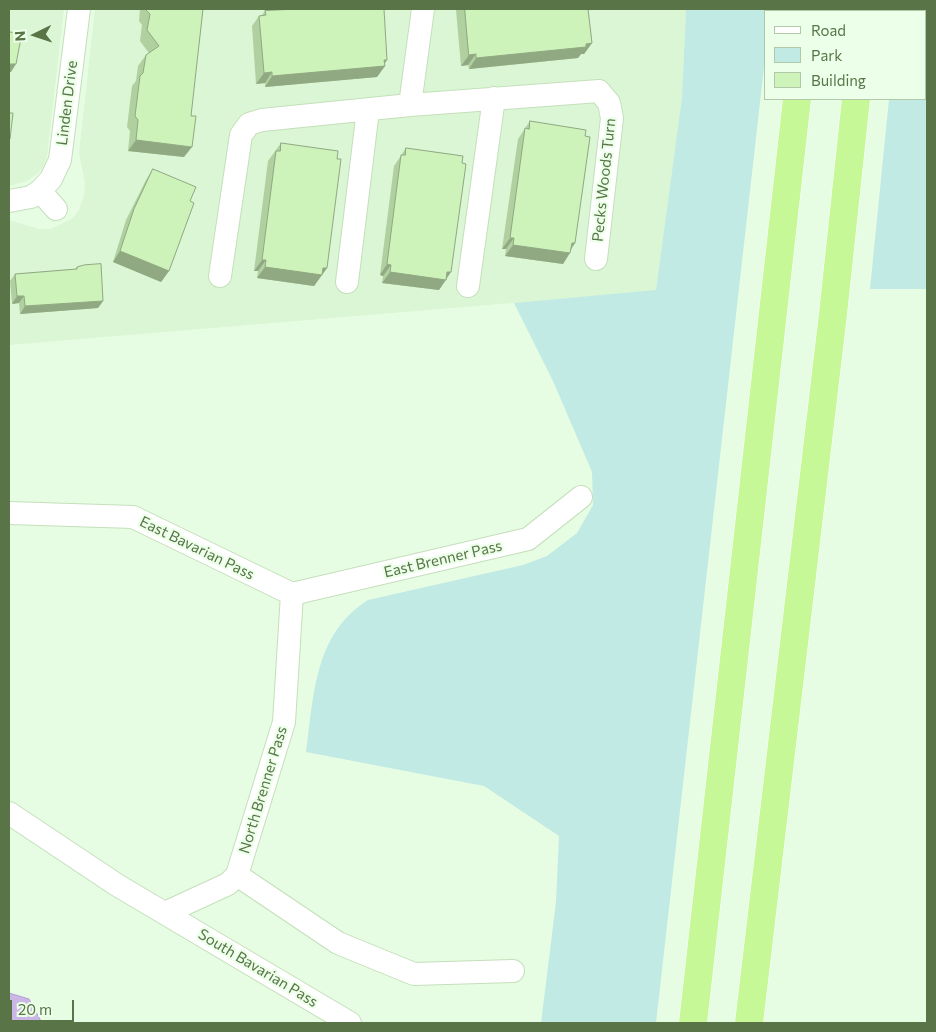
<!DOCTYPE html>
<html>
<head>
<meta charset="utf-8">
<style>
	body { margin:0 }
	#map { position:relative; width:936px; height:1032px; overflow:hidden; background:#e6fde3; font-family:Commissioner,sans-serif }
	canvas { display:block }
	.frame { position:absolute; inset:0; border:10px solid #597548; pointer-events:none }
	.legend { position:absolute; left:764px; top:10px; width:162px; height:90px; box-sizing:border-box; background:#ecffe9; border:1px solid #b1c8a9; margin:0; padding:6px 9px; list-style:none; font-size:15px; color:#597548 }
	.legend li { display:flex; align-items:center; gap:10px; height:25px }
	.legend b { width:25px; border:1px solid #b1c8a9 }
	.north { position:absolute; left:10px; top:10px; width:50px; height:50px; -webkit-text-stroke:4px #ecffe9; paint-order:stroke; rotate:266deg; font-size:14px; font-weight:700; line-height:20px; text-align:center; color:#597548 }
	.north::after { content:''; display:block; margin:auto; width:18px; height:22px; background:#597548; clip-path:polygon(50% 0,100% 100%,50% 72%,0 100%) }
	.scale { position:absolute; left:10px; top:1000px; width:64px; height:22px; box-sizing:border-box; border:2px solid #597548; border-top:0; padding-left:6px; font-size:15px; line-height:18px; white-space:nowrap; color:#597548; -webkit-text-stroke:4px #ecffe9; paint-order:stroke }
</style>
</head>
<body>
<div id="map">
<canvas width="936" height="1032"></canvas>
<div class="frame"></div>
<ul class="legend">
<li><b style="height:6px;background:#fff"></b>Road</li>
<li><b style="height:14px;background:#c1eae4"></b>Park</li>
<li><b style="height:14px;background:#cdf2ba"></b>Building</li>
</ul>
<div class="north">N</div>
<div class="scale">20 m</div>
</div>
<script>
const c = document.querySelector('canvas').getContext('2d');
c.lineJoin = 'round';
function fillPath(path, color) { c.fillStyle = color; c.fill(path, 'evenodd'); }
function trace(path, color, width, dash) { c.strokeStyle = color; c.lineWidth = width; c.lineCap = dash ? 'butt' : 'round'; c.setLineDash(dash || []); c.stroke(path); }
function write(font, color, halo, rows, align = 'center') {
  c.font = font + ' Commissioner,sans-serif'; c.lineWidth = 4.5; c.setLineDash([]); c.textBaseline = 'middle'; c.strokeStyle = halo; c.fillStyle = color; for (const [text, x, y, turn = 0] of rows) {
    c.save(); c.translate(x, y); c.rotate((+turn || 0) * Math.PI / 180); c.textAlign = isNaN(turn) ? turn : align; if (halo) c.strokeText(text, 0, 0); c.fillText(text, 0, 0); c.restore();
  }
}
fillPath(new Path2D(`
	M9 9H64L47 156 44 166 37 174 27 181 9 186Z
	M95 9H686L682 97 656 291 9 345V220L39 229H51L73 218 79 210 84 195 85 182 79 153Z`), '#daf6d4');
fillPath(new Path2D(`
	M686 9H770V11H765V58L656 1023H541L556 902 559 836 484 786 306 752C314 695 314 634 368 600L523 565 547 556 577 533 593 505 592 472 553 381 514 303 656 290 682 97Z
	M898 9H927V289H870L889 99H925V11H897Z`), '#c1eae4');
const water = new Path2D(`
	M9 993 29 999 42 1023H9Z`);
fillPath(water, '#cab7e6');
trace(water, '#b69dd8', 1);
const street = new Path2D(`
	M410 105 423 9
	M40 191 51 179 60 160 79 9
	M9 201 31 197 40 191 56 209
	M220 276 241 135 249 124 262 120 410 105 599 91 609 103 612 118 596 259
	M347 282 368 110
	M468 286 494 98
	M9 513 133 517 292 594
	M292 594 528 539 581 497
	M9 813 117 885 350 1023
	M237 875 338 943 414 974 513 971
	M165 913 228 884 237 875 284 722 292 594`);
const highway = new Path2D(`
	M806 11V9
	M865 11V9
	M693 1023 797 99
	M749 1023 833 314 856 99`);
trace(street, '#c5dfbb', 24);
trace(highway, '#fff', 29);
trace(street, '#fff', 22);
trace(highway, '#c6f898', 28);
fillPath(new Path2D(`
	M140 9H203L184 157 128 151 130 131 127 127 132 86 136 81 138 66 146 55 149 53 140 41 142 25 139 21Z
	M457 9H588L592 43 584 54H581L578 58 469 69 468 65 461 66 456 10Z
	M265 11 387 60 384 64 385 66 377 77 265 87V83L256 84 252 26 259 16 262 15Z
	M530 121 575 243 563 264 505 256 506 249H502L518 139Z
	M281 143 327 268 314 286 257 278 258 271H254L268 161Z
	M406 148 447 278 446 280 439 290 382 283 383 276 380 275 394 166Z
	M153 169 190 201 169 271 161 282 113 262 126 220 146 180Z
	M77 267 103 301 98 308 20 314 19 303 12 304 10 281 15 274 75 269Z`), '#b0d0a0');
fillPath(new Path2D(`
	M592 43 584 54H581L578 58 469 69 476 58Z
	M476 54 468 65 461 66 469 55Z
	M387 60 383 66H385L377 77 265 87 272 76Z
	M9 64H16L11 72H9Z
	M272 72 265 83 256 84 264 73Z
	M136 140 192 147 184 157 128 151Z
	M510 238H514L506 249H502Z
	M572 243H575L568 253H570L563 264 505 256 513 245Z
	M120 251 169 271 161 282 113 262Z
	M262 260H266L258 271H254Z
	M387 264 391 265 383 276 380 275Z
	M265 267 323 268H327L314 286 257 278Z
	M390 272H451L439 290 382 283Z
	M17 296H24L19 303 12 304Z
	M103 301 98 308 20 314 25 306Z`), '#90a982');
const building = new Path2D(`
	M146 9H203L191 116H196L192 147 136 140 138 120 135 116 140 76 143 73 146 55 159 46 147 30 150 14 146 10Z
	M296 9H384L387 60H384L385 66 272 76V72L264 73 259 16 266 15 265 11Z
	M465 9H588L592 43 586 44V47L476 58V54L469 55Z
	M9 32 22 33 16 64H9Z
	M9 113H13L10 139 9 138Z
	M530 121 586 130 585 136 590 137 575 243H572L570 253 513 245 514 238H510L525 128 529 129Z
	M281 143 338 151 337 159H341L327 268H323L322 275 265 267 266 260H262L276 151H280Z
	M406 148 463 156 462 163 466 164 451 272H447L446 280 390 272 391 265 387 264 401 155H405Z
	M153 169 196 187 190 201 194 203 169 271 120 251 134 209Z
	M101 264 103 301 25 306 24 296H17L15 274 77 269V267L84 265Z`);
fillPath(building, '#cdf2ba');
trace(building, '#90a982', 1);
write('15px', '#597548', '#ecffe9', [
	["Linden Drive",67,103,-83],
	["Pecks Woods Turn",604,180,-84],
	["East Bavarian Pass",197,548,26],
	["East Brenner Pass",443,559,-13],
	["North Brenner Pass",263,790,-73],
	["South Bavarian Pass",258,968,31]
]);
</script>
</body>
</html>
